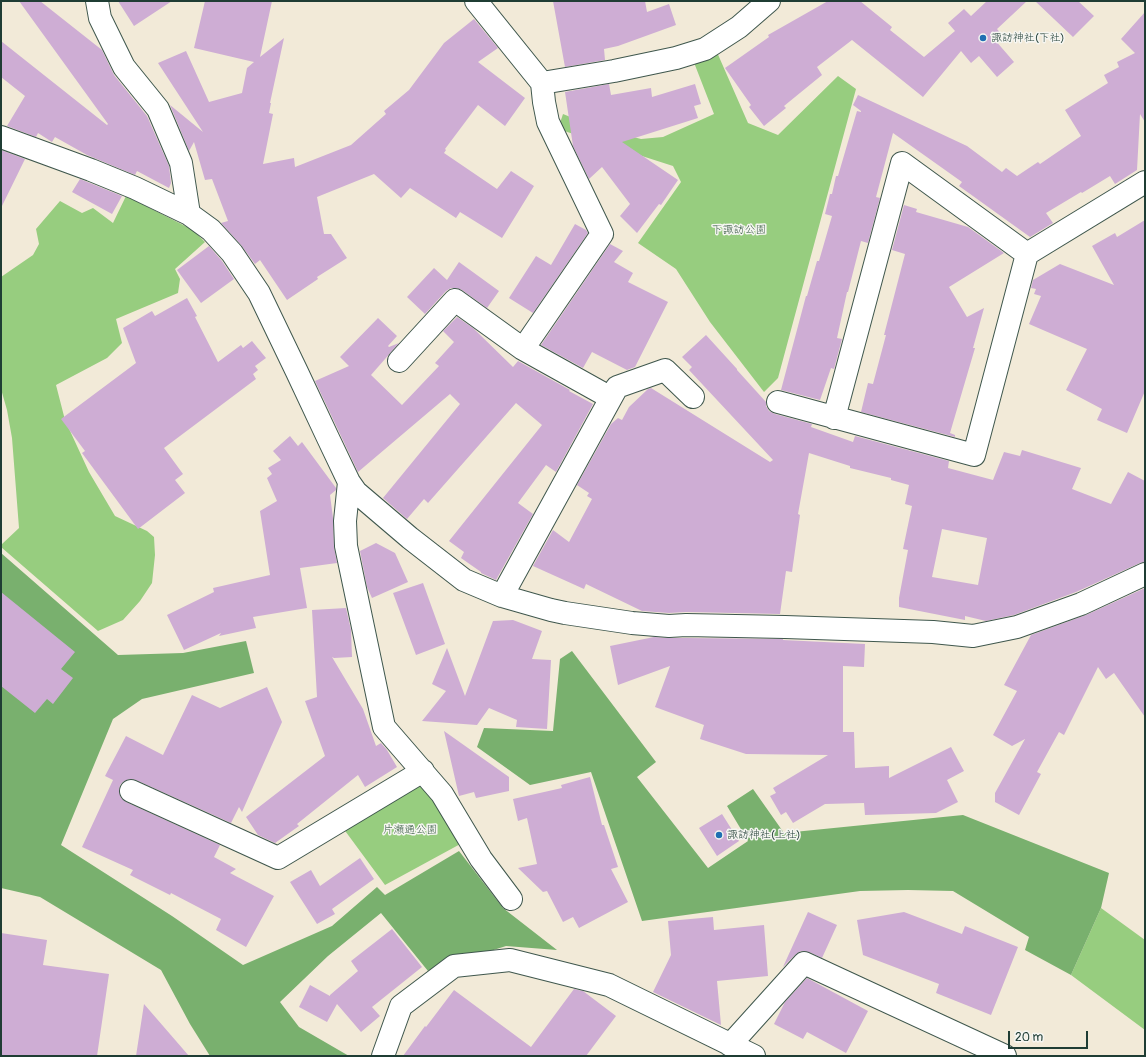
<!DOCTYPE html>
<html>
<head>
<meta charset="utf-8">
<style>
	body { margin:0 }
	#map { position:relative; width:1146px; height:1057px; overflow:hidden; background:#f2ead8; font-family:Pangolin,sans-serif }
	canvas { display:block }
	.frame { position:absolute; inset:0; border:2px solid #1f3d34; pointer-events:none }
	.scale { position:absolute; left:1008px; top:1031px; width:80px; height:18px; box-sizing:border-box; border:2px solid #1f3d34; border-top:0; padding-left:5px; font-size:12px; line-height:14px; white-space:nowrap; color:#1f3d34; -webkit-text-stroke:3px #f6f6f2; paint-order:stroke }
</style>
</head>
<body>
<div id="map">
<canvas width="1146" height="1057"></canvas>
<div class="frame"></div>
<div class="scale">20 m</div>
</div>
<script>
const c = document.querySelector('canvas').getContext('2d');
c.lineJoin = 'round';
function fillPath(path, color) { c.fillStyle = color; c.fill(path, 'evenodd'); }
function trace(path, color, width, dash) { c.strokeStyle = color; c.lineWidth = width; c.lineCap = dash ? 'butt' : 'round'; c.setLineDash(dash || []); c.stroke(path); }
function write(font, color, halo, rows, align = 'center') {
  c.font = font + ' Pangolin,"Klee One",sans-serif'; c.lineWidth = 3; c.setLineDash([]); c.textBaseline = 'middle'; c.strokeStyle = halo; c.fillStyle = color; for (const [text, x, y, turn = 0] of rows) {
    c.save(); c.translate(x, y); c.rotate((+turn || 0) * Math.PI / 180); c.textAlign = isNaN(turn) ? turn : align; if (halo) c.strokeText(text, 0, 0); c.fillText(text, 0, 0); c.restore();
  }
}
fillPath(new Path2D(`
	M716 50 748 123 778 135 838 76 856 89 778 378 764 392 710 322 676 269 638 243 681 182 673 166 558 129 563 114 595 127 641 139 663 137 714 114 693 60Z
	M126 196 193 230 205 242 175 269 180 279 178 293 116 319 122 343 107 358 56 385 65 420 89 472 115 516 147 531 154 537 155 555 152 583 140 601 123 620 98 631 1 547V545L19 528 12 438 7 410 1 389V277L33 255 39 244 36 229 60 201 82 213 93 208 113 223Z
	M421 780 464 842 385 885 343 828Z
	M1101 908 1145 940V1030L1071 975Z`), '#97cd7f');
fillPath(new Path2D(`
	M1 553 118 655 183 653 246 641 254 673 142 699 113 719 61 845 172 916 243 965 332 926 377 887 385 895 459 851 503 908 557 950 506 946 428 971 381 913 328 956 280 1002 299 1027 349 1056H210L190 1024 161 970 40 897 1 888Z
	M572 651 656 762 637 777 708 868 748 841 727 806 753 789 784 833 963 815 1109 873 1101 908 1071 975 1025 950 1029 937 953 891 908 890 860 891 642 921 591 772 530 785 477 747 484 728 553 731 560 659Z`), '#79b06e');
fillPath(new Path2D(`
	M19 1H40L102 50 114 75 147 116 169 166 171 183 169 188 137 171 135 175 87 155 55 137 52 142 38 133 36 137 7 126 25 96 1 77V41L107 125 108 124Z
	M118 1H172L134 26Z
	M205 1H272L260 57 284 38 270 103H271L269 113 273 114 263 164 294 158 295 167 351 145 386 114 384 111 409 90 444 43 474 19 498 48 478 62 525 98 505 126 478 105 445 149 446 150 444 153 497 189 511 171 534 186 502 238 460 212 456 218 410 188 401 198 374 174 317 197 324 234H331L347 258 317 277 318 279 287 300 260 260 255 264 241 245 221 223 228 221 212 179 205 180 194 142 189 151 170 105 203 132 158 63 186 51 209 102 242 93 247 68 254 62 194 48Z
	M553 1H645L647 12 669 4 676 25 618 46 604 49 605 60 565 67Z
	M828 1H860L892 27 890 30 924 57 955 31 948 23 964 9 971 16 987 1H1027L997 29 1001 34 995 40 1014 62 997 77 979 56 971 63 961 51 923 97 852 40 817 67 822 75 784 106 786 108 764 126 749 107 751 105 725 68 769 37 768 35Z
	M1035 1H1078L1094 16 1073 37Z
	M1145 12V122L1140 114 1137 170 1115 184 1110 176 1082 193 1081 192 1046 213 1053 223 1030 237 959 186 962 182 893 133 876 197 880 198 868 243 861 241 848 292H847L837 338 842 339 834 369 831 368 820 400 781 390 806 296H807L817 261H819L832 216 825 214 830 194H832L836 176H838L857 111 861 112V111L853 105 858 95 967 146 1002 172 1006 168 1017 176 1038 162 1040 164 1081 136 1065 110 1108 83 1104 75 1119 67 1117 62 1135 53 1121 39Z
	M609 84 611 95 651 88 652 97 695 84 701 104 694 106 698 118 622 142 678 180 661 205 659 204 637 233 620 216 630 204 602 167 589 179 573 146 565 92Z
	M1 150 25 159 1 208Z
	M80 179 122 196 112 214 72 192Z
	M904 205 917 209 916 212 968 227 1004 253 949 287 967 317 984 308 973 348H975L950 433 955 435V437L861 412 868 383 873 384 886 335H884L905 254 892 250Z
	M1145 220V391L1127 433 1097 420 1102 409 1066 390 1087 349 1029 324 1041 296 1034 294 1036 289 1031 288 1033 280 1060 264 1114 285 1092 246 1115 233 1117 237Z
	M575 224 586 230 588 233 533 313 509 298 536 256 551 265Z
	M610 244 623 251 614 262 633 273 628 282 668 302 635 367 627 370 592 352 583 368 541 345Z
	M209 246 222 261 234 279 201 303 177 270Z
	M459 262 499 291 487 308 462 290 457 288H451L446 291 425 314 407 297 434 268 447 280Z
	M187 298 197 316 195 317 218 362 241 345 243 348 252 341 266 358 255 366 258 370 253 374 256 379 164 448 183 474 175 480 185 493 138 529 82 453 85 451 61 419 136 363 123 328 152 311 155 316Z
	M457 317 473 328 513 367 518 361 570 390 569 391 593 404 556 472 546 465 518 503 533 514 496 580 481 573V572L461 558 464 552 449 541 542 425 516 403 428 503 424 499 407 519 383 498 460 404 450 394 358 472 315 381 349 366 340 357 378 318 397 336 388 346 389 347 399 343 371 375 402 405 439 366 435 363 454 342 443 331Z
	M706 335 737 369V370L766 402V406L769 411 775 414 812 424 811 427 853 442 855 436 949 461 948 468 993 480 1004 452 1020 456 1022 450 1081 468 1072 489 1111 504 1128 472 1145 481V562L1140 563 1076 592 1014 615 986 621 965 616V620L899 607V598L908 550 903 549 912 506 905 504 909 485 891 480V478L850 468V466L809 453 798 514 800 515 792 572 786 571 780 614 686 612 669 613 642 611 586 584 584 589 533 566 553 530 569 542 592 499 587 496 589 493 577 485 611 424 618 418 622 420 629 407 648 389 651 388 770 462 773 460 689 370 692 367 682 357ZM942 529 987 538 978 585 932 577Z
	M290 436 298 446 302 442 336 488V490L330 495 333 518 334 547 337 563 300 568 307 608 253 617 256 628 219 636 221 633 184 650 167 615 214 592 213 588 270 575 260 511 277 501 267 478 272 474 268 468 281 460 273 451Z
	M376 543 395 553 408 582 372 598 367 587 360 551Z
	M423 583 445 644 416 655 393 593Z
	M1145 588V717L1114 673 1106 679 1098 667 1064 735 1059 732 1037 772 1041 774 1019 815 995 802V793L1025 739 1012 746 993 735 1017 691 1004 685 1031 635 1086 615Z
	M1 592 75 652 61 669 73 678 53 704 47 699 35 713 1 686Z
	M346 608 351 630 352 657 334 658 332 657 363 709 376 746 381 743 387 750 397 767 365 787 358 775 297 824 299 826 275 843 258 835 246 817 325 756 305 701 317 697 312 610Z
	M513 620 542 631 532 659 551 660 547 729 516 727 517 720 489 708 477 725 422 721 446 691 432 684 447 648 465 696 493 621Z
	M654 637 668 638H686L783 639V640L865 644 864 667 843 666V732H854L855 768 889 766V778L951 747 964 771 947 780 958 802 936 813 865 815 864 803 825 804 793 823 786 812 781 815 770 796 776 793 773 788 828 755 746 754 700 739 704 725 655 707 670 666 618 685 610 646Z
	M267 687 282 722 242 812 239 807 231 823 136 780 130 779 124 781 120 785 119 792 121 798 126 802 220 845 214 857 236 869 230 873 274 896 246 947 216 930 221 919 171 893 170 895 130 875 133 870 82 847 113 780 105 776 126 736 163 755 192 695 220 708Z
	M444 731 509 777V791L476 798 474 792 459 796Z
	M590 777 602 825H604L618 867 611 869 628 902 579 928 573 917 563 922 547 891 543 892 518 868 537 864 527 818 518 821 513 799 562 788 561 785Z
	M722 814 739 841 717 856 699 828Z
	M360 858 374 879 332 909 335 914 317 924 290 882 311 870 320 886Z
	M808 912 837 925 822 958 809 952 801 951 795 955 783 967Z
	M904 912 962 934 965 926 1018 947 991 1015 936 993 939 984 863 955 857 920Z
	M713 917 714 930 764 925 768 976 717 981 721 1025 653 992 671 955 668 921Z
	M392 929 422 967 372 1007 380 1016 361 1032 337 1004 327 1022 299 1007 310 985 330 996V995L358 971 351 961Z
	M1 933 47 940 43 965 109 974 97 1056H1Z
	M807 978 868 1011 846 1053 807 1032 803 1039 774 1024 785 1002Z
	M574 989 583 991 616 1016 586 1056H403L425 1026 426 1027 454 990 531 1047Z
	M144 1004 189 1056H136Z`), '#ceadd4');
const street = new Path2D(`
	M97 1 100 18 124 67 158 109 181 163 189 214
	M476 1 542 83 544 102 548 122 602 234 523 349
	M542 83 614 71 676 58 705 49 739 27 769 1
	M1 137 91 170 135 188 189 214 211 230 232 253 259 293 297 372 328 438 349 482 356 492 410 538 464 580 502 596 551 610 565 613 632 623 669 626 686 625 785 627 933 632 973 636 1017 627 1081 604 1145 574
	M399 361 455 300 523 349 611 398
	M778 402 974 455 1027 254 1145 182
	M834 418 902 163 1027 254
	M349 482 345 521 346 546 384 727 442 794 481 859 511 899
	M502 596 617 387 665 370 693 397
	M131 791 278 858 423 771
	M730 1045 804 963 1005 1056
	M383 1056 401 1006 454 966 510 960 609 985 754 1056`);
trace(street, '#3f574d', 24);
trace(street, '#fff', 22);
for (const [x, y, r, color] of [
	[983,38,4,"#1f6fb2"],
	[719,835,4,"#1f6fb2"]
]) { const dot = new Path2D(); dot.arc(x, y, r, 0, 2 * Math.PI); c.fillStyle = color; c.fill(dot); trace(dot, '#f6f6f2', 1.5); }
write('11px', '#1f3d34', '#f6f6f2', [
	["諏訪神社(下社)",991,38],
	["諏訪神社(上社)",727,835]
], 'left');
write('11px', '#375a43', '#f6f6f2', [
	["下諏訪公園",739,230],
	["片瀬通公園",410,830]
]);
</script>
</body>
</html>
